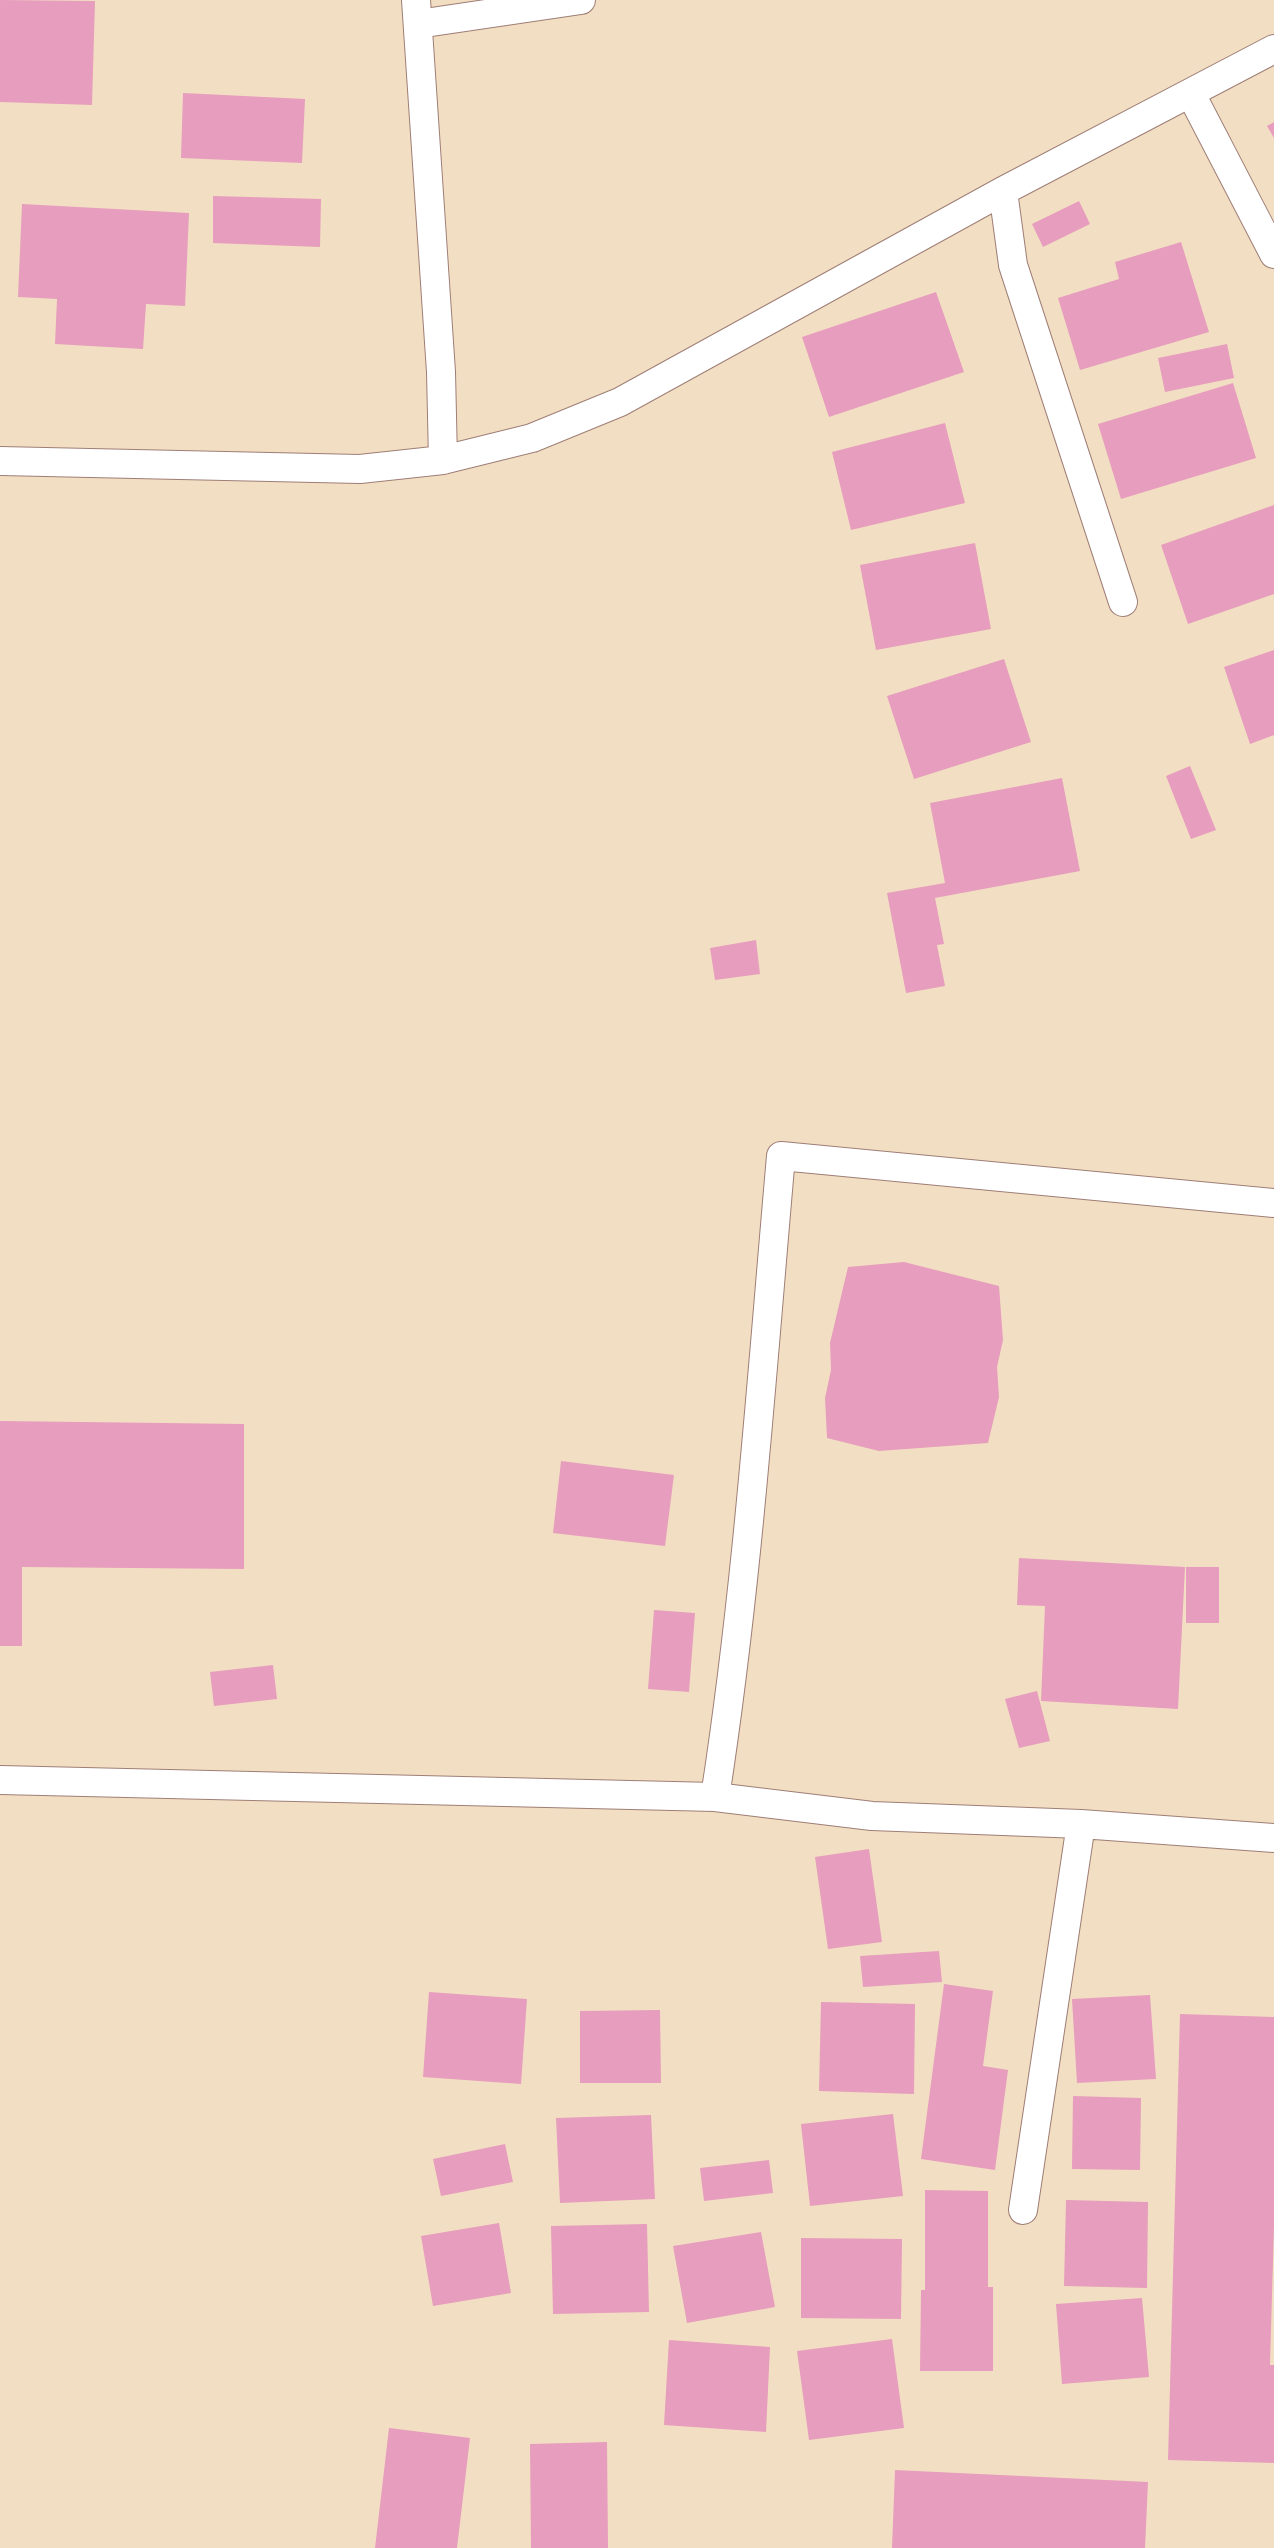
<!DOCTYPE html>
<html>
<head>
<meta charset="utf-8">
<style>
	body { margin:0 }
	canvas { display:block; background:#f2dec2 }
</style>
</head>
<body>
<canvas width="1274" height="2548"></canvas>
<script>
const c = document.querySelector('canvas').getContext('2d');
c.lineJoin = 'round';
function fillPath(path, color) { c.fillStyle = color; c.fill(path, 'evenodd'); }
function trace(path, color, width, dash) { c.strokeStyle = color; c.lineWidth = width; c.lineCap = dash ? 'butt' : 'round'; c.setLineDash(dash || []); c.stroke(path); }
fillPath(new Path2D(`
	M0 0 95 1 92 105 0 102Z
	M183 93 305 99 302 163 181 158Z
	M1274 122V138L1267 126Z
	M213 196 321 199 320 247 213 243Z
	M1079 201 1090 224 1043 247 1032 224Z
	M22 204 189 213 185 306 146 304 143 349 55 344 57 299 18 297Z
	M1181 242 1209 332 1080 370 1058 298 1119 279 1115 262Z
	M936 292 964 372 829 417 802 337Z
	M1227 344 1234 378 1165 392 1158 358Z
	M1233 383 1256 458 1121 499 1098 424Z
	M945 423 965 503 851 530 832 452Z
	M1274 505V594L1188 624 1161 545Z
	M975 543 991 629 876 650 860 565Z
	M1274 650V735L1250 744 1224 667Z
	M1004 659 1031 742 914 779 887 696Z
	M1190 766 1216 830 1191 839 1166 776Z
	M1062 778 1080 871 935 898 944 944 937 945 945 986 906 993 887 893 945 883 930 803Z
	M756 940 760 974 715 980 710 948Z
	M904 1262 999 1286 1003 1340 997 1367 999 1397 988 1443 879 1451 827 1438 825 1398 831 1370 830 1343 848 1267Z
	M0 1421 244 1424V1569L22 1567V1646H0Z
	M561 1461 674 1475 665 1546 553 1533Z
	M1019 1558 1185 1567 1178 1709 1041 1701 1045 1606 1017 1605Z
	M1186 1567H1219V1623H1186Z
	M654 1610 695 1613 689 1692 648 1689Z
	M273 1665 277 1699 214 1706 210 1672Z
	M1037 1691 1050 1741 1019 1748 1005 1699Z
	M869 1849 882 1942 828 1949 815 1857Z
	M939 1951 942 1982 863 1987 860 1956Z
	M944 1984 993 1991 983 2066 1008 2070 995 2170 921 2159Z
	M429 1992 527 1999 521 2084 423 2077Z
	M1150 1995 1156 2079 1077 2083 1072 1999Z
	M821 2002 915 2004 914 2094 819 2091Z
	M660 2010 661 2083H580V2011Z
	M1180 2014 1274 2017V2225L1270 2365H1274V2463L1168 2460Z
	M1073 2096 1141 2098 1140 2170 1072 2169Z
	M893 2114 903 2196 810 2206 801 2124Z
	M651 2115 655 2199 560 2203 556 2118Z
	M505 2144 513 2182 441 2196 433 2159Z
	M769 2160 773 2193 704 2201 700 2168Z
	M925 2190 988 2191V2287H993V2371H920L921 2290H925Z
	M1066 2200 1148 2202 1147 2288 1064 2286Z
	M499 2223 511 2293 433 2306 421 2236Z
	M647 2224 649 2312 553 2314 551 2226Z
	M761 2232 775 2307 687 2323 673 2246Z
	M801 2238 902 2239 901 2319 801 2318Z
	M1142 2298 1149 2377 1062 2384 1056 2304Z
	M892 2339 904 2428 809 2440 797 2351Z
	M669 2340 770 2347 766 2432 664 2425Z
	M389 2428 470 2438 457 2548H375Z
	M607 2442 608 2548H531L530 2444Z
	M895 2470 1148 2482 1145 2548H892Z`), '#e79dbd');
const minor = new Path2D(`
	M416 0 441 372 443 460
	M418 24 581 0
	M1191 94 1274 254
	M1003 191 1013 265 1123 602
	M0 461 360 469 443 460 532 438 620 402 1003 191 1274 49
	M0 1780 715 1797
	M1081 1824 872 1816 715 1797C748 1584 762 1370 781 1156L1274 1203
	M1023 2210 1081 1824 1274 1838`);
trace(minor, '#9e7e76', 30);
trace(minor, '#fff', 28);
</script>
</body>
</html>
